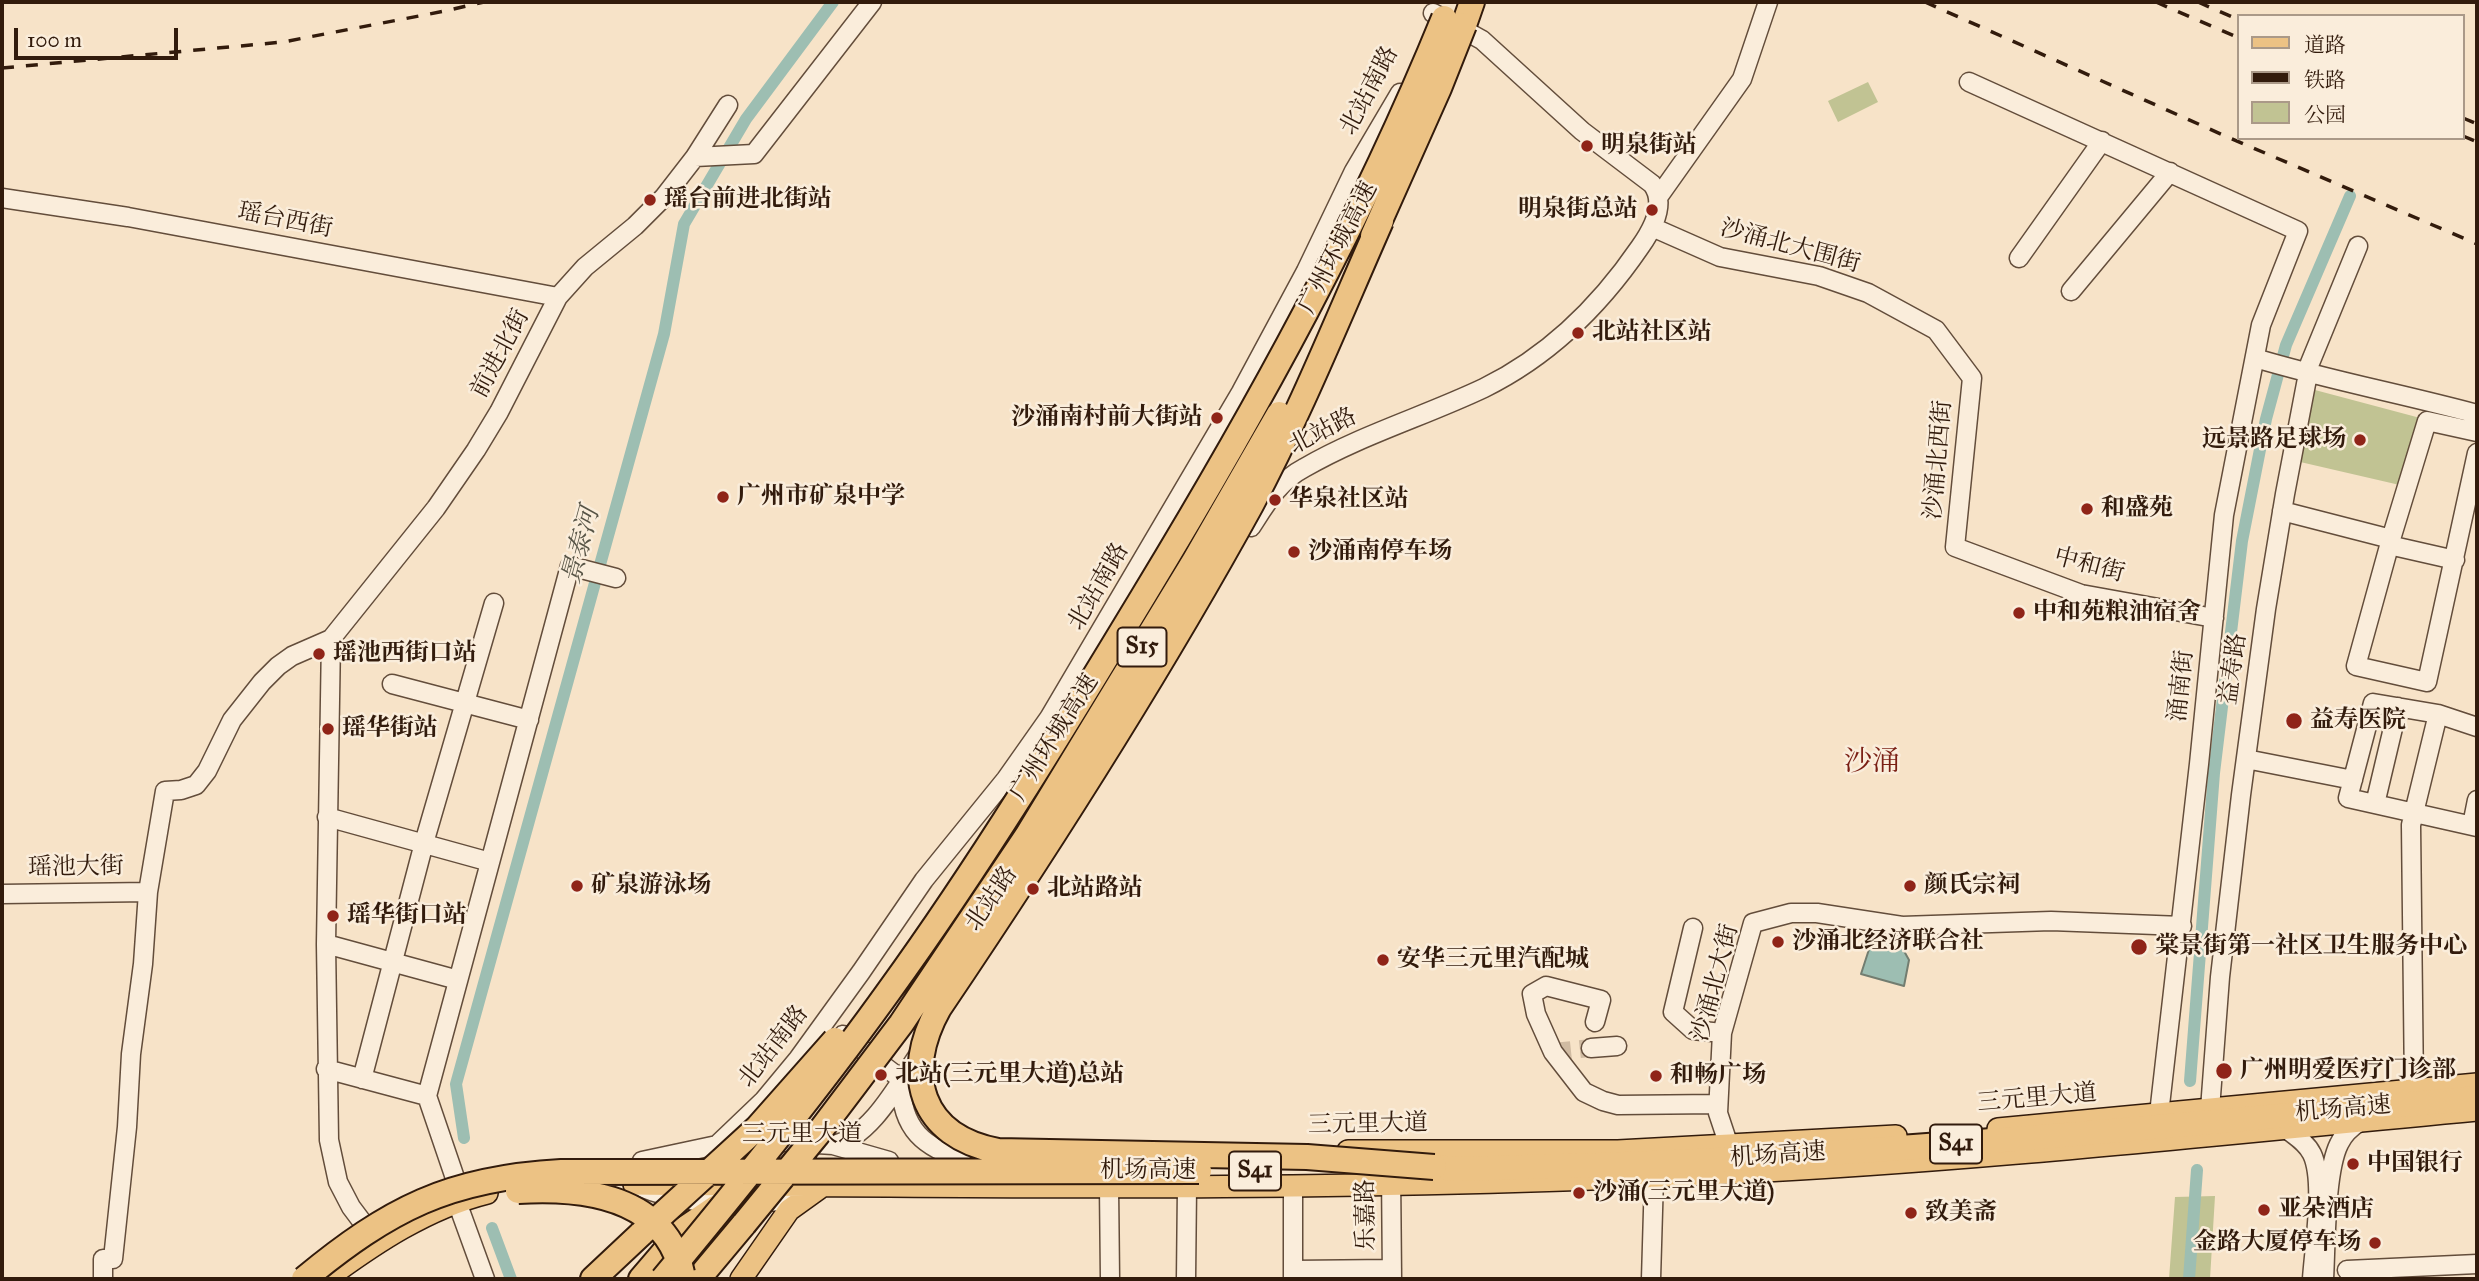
<!DOCTYPE html>
<html>
<head>
<meta charset="utf-8">
<style>
	body { margin:0 }
	#map { position:relative; width:2479px; height:1281px; overflow:hidden; background:#f7e3c8; font-family:"IM FELL Great Primer","Noto Serif SC",serif }
	canvas { display:block }
	.frame { position:absolute; inset:0; border:4px solid #321b0c; pointer-events:none }
	.legend { position:absolute; left:2237px; top:14px; width:228px; height:126px; box-sizing:border-box; background:#faeddb; border:2px solid #a98; margin:0; padding:9px 12px; list-style:none; font-size:21px; color:#321b0c }
	.legend li { display:flex; align-items:center; gap:14px; height:35px }
	.legend b { width:35px; border:2px solid #a98 }
	.scale { position:absolute; left:14px; top:28px; width:164px; height:32px; box-sizing:border-box; border:4px solid #321b0c; border-top:0; padding-left:9px; font-size:21px; line-height:24px; white-space:nowrap; color:#321b0c; -webkit-text-stroke:5px #faeddb; paint-order:stroke }
</style>
</head>
<body>
<div id="map">
<canvas width="2479" height="1281"></canvas>
<div class="frame"></div>
<ul class="legend">
<li><b style="height:9px;background:#ecc284"></b>道路</li>
<li><b style="height:9px;background:#321b0c"></b>铁路</li>
<li><b style="height:19px;background:#c1c393"></b>公园</li>
</ul>
<div class="scale">100 m</div>
</div>
<script>
const c = document.querySelector('canvas').getContext('2d');
c.lineJoin = 'round';
function fillPath(path, color) { c.fillStyle = color; c.fill(path, 'evenodd'); }
function trace(path, color, width, dash) { c.strokeStyle = color; c.lineWidth = width; c.lineCap = dash ? 'butt' : 'round'; c.setLineDash(dash || []); c.stroke(path); }
function write(font, color, halo, rows, align = 'center') {
  c.font = font + ' "IM FELL Great Primer","Noto Serif SC",serif'; c.lineWidth = 5; c.setLineDash([]); c.textBaseline = 'middle'; c.strokeStyle = halo; c.fillStyle = color; for (const [text, x, y, turn = 0] of rows) {
    c.save(); c.translate(x, y); c.rotate((+turn || 0) * Math.PI / 180); c.textAlign = isNaN(turn) ? turn : align; if (halo) c.strokeText(text, 0, 0); c.fillText(text, 0, 0); c.restore();
  }
}
fillPath(new Path2D(`
	M1868 82 1878 102 1838 122 1828 101Z
	M2315 390 2424 419 2404 486 2296 461Z
	M2215 1196 2210 1279H2169L2175 1197Z`), '#c1c393');
const water = new Path2D(`
	M1873 937 1899 942 1909 960 1904 986 1861 974Z`);
fillPath(water, '#9dbeb2');
trace(water, '#727d70', 2);
trace(new Path2D(`
	M2190 1081 2214 773 2242 541 2266 419 2286 345 2350 196
	M464 1138 456 1084 664 334 684 224 746 119 833 2
	M492 1228 511 1279
	M2189 1279 2197 1170`), '#9dbeb2', 12);
trace(new Path2D(`
	M1553 1052 1591 1048`), '#d0bba2', 18, [18, 9]);
const minor = new Path2D(`
	M1969 82 2298 231 2261 325 2224 515 2199 764 2159 1114
	M695 157 754 154 872 2
	M1659 196 1742 79 1768 2
	M2 198 128 217 558 297
	M1652 227 1720 257 1819 276 1868 293 1936 330 1972 378 1955 547 2081 594 2214 618
	M2019 258 2102 141
	M2071 291 2170 172
	M2255 358C2328 380 2403 394 2477 414
	M2477 432 2427 421 2391 539 2356 666 2427 682 2477 453
	M2282 511 2391 539
	M1251 527C1266 504 1279 481 1304 468 1361 435 1425 416 1484 388 1549 356 1599 307 1640 247 1652 230 1667 203 1652 184L1582 131 1482 40 1433 13
	M2389 545 2455 560
	M331 639 326 944 329 1140 338 1182 351 1207 363 1223 370 1241
	M392 684 529 720
	M2477 727 2438 714 2373 703 2348 798 2477 827
	M2246 759 2353 780
	M2375 804 2398 707
	M327 817 490 862
	M2472 825 2477 800
	M2 894 148 892 165 791 181 790 196 785 207 771 232 720 262 682 278 666 292 656 331 639 436 508 476 450 499 412 558 297 585 267 635 226 664 197 695 157 728 105
	M1693 928 1673 1012 1693 1030 1722 1033
	M326 944 458 980
	M1595 1022 1601 1000 1546 986 1532 994 1536 1014 1553 1052 1584 1092 1603 1101 1618 1105 1718 1104
	M843 1035 901 1079
	M1591 1048 1617 1046
	M326 1069 427 1096
	M362 1079 424 843 494 603
	M901 1079C900 1129 924 1149 969 1161
	M2414 1090 2411 825 2438 714
	M2210 1109 2220 977 2241 795 2266 609 2285 494 2310 363 2358 246
	M2285 1128C2295 1136 2306 1142 2312 1154 2325 1181 2314 1248 2312 1279
	M769 1141 833 1145 889 1161
	M719 1143 764 1100 798 1059 861 972 924 880 1006 779 1049 718 1241 392 1306 271 1354 171 1400 93
	M833 1145C871 1138 900 1081 921 1051
	M1729 1146 1718 1113 1722 1033 1753 923 1791 913H1817L1902 926 2051 921 2182 926
	M642 1161 731 1142
	M1391 1171 1392 1279
	M455 1178 427 1096 570 566 616 578
	M638 1186C676 1202 711 1204 752 1202 770 1202 788 1202 806 1194
	M1293 1186V1279
	M1109 1187 1110 1279
	M457 1202 485 1279
	M1293 1270 1392 1269
	M2347 1270 2477 1264
	M103 1279V1259H113L127 1127 131 1054 143 964 148 892
	M1186 1279 1187 1187
	M1651 1279 1654 1177
	M2324 1279C2326 1246 2325 1172 2339 1144 2344 1133 2351 1127 2361 1121`);
const major = new Path2D(`
	M1998 1129 2477 1084
	M1348 1151H1618L1896 1136
	M634 1184C999 1187 1364 1192 1728 1173 1978 1161 2228 1133 2477 1110
	M326 1279C375 1243 427 1208 487 1193
	M741 1279 789 1210 821 1187`);
const highway = new Path2D(`
	M1464 25 1472 2
	M1434 1167 1457 1169C1549 1166 1641 1165 1733 1159 1981 1145 2229 1120 2477 1098
	M593 1279 642 1233
	M641 1279 683 1230 717 1207
	M698 1279 744 1224`);
trace(minor, '#634d3b', 21);
trace(major, '#321b0c', 24);
trace(highway, '#321b0c', 28);
trace(minor, '#faeddb', 18);
trace(major, '#ecc284', 21);
trace(highway, '#ecc284', 24);
trace(new Path2D(`
	M1925 2 2223 135 2477 244
	M2156 2 2239 38
	M2198 2 2239 20
	M2 68 283 42 445 11 484 2
	M2463 118 2477 124
	M2463 136 2477 142`), '#321b0c', 3.5, [12, 12]);
const highwayBridge = new Path2D(`
	M1381 221C1339 316 1300 413 1251 505 1156 678 1049 845 939 1008 902 1074 920 1136 998 1151L1307 1157 1434 1167
	M1373 236 1439 88 1464 25
	M518 1191C583 1187 665 1196 682 1273
	M744 1224 817 1135 901 1024 1027 836 1195 560 1279 414
	M642 1233 758 1127 835 1040
	M304 1279C389 1209 449 1178 561 1172L1199 1171
	M663 1279C741 1185 818 1090 889 991 981 864 1063 729 1144 595 1257 409 1362 219 1444 18`);
trace(highwayBridge, '#321b0c', 28, []);
trace(highwayBridge, '#ecc284', 24);
for (const [x, y, r, color] of [
	[1587,146,7,"#8f2418"],
	[650,200,7,"#8f2418"],
	[1652,210,7,"#8f2418"],
	[1578,333,7,"#8f2418"],
	[1217,418,7,"#8f2418"],
	[2360,440,7,"#8f2418"],
	[723,497,7,"#8f2418"],
	[1275,500,7,"#8f2418"],
	[2087,509,7,"#8f2418"],
	[1294,552,7,"#8f2418"],
	[2019,613,7,"#8f2418"],
	[319,654,7,"#8f2418"],
	[2294,721,9,"#8f2418"],
	[328,729,7,"#8f2418"],
	[577,886,7,"#8f2418"],
	[1910,886,7,"#8f2418"],
	[1033,889,7,"#8f2418"],
	[333,916,7,"#8f2418"],
	[1778,942,7,"#8f2418"],
	[2139,947,9,"#8f2418"],
	[1383,960,7,"#8f2418"],
	[2224,1071,9,"#8f2418"],
	[881,1075,7,"#8f2418"],
	[1656,1076,7,"#8f2418"],
	[2353,1164,7,"#8f2418"],
	[1579,1193,7,"#8f2418"],
	[2264,1210,7,"#8f2418"],
	[1911,1213,7,"#8f2418"],
	[2375,1243,7,"#8f2418"]
]) { const dot = new Path2D(); dot.arc(x, y, r, 0, 2 * Math.PI); c.fillStyle = color; c.fill(dot); trace(dot, '#faeddb', 2.5); }
for (const [x, y, w] of [
	[1142,647,49],
	[1956,1144,52],
	[1255,1171,52]
]) { const box = new Path2D(); box.roundRect(x - w / 2, y - 19.5, w, 39, 5); c.fillStyle = '#faeddb'; c.fill(box); trace(box, '#321b0c', 2); }
write('bold 23px', '#321b0c', null, [
	["S15",1142,647],
	["S41",1956,1144],
	["S41",1255,1171]
]);
write('24px', '#321b0c', '#faeddb', [
	["北站南路",1370,91,-62],
	["瑶台西街",285,221,11],
	["沙涌北大围街",1790,247,15],
	["广州环城高速",1339,248,-63],
	["前进北街",501,354,-62],
	["北站路",1323,432,-27],
	["沙涌北西街",1939,460,-85],
	["中和街",2089,566,15],
	["北站南路",1099,587,-60],
	["益寿路",2234,669,-82],
	["涌南街",2182,686,-84],
	["广州环城高速",1055,738,-58],
	["瑶池大街",76,868,-1],
	["北站路",992,899,-56],
	["沙涌北大街",1716,983,-75],
	["北站南路",774,1047,-52],
	["三元里大道",2037,1099,-5],
	["机场高速",2343,1110,-5],
	["三元里大道",1368,1125,-1],
	["三元里大道",802,1135],
	["机场高速",1778,1156,-4],
	["机场高速",1148,1171],
	["乐嘉路",1367,1215,-91]
]);
write('bold 24px', '#321b0c', '#faeddb', [
	["明泉街站",1601,146],
	["瑶台前进北街站",664,200],
	["明泉街总站",1638,210,"right"],
	["北站社区站",1592,333],
	["沙涌南村前大街站",1203,418,"right"],
	["远景路足球场",2346,440,"right"],
	["广州市矿泉中学",737,497],
	["华泉社区站",1289,500],
	["和盛苑",2101,509],
	["沙涌南停车场",1308,552],
	["中和苑粮油宿舍",2033,613],
	["瑶池西街口站",333,654],
	["益寿医院",2310,721],
	["瑶华街站",342,729],
	["矿泉游泳场",591,886],
	["颜氏宗祠",1924,886],
	["北站路站",1047,889],
	["瑶华街口站",347,916],
	["沙涌北经济联合社",1792,942],
	["棠景街第一社区卫生服务中心",2155,947],
	["安华三元里汽配城",1397,960],
	["广州明爱医疗门诊部",2240,1071],
	["北站(三元里大道)总站",895,1075],
	["和畅广场",1670,1076],
	["中国银行",2367,1164],
	["沙涌(三元里大道)",1593,1193],
	["亚朵酒店",2278,1210],
	["致美斋",1925,1213],
	["金路大厦停车场",2361,1243,"right"]
], 'left');
write('italic 26px', '#575446', '#faeddb', [
	["景泰河",582,546,-75]
]);
write('28px', '#7a1f14', '#faeddb', [
	["沙涌",1872,763]
]);
</script>
</body>
</html>
